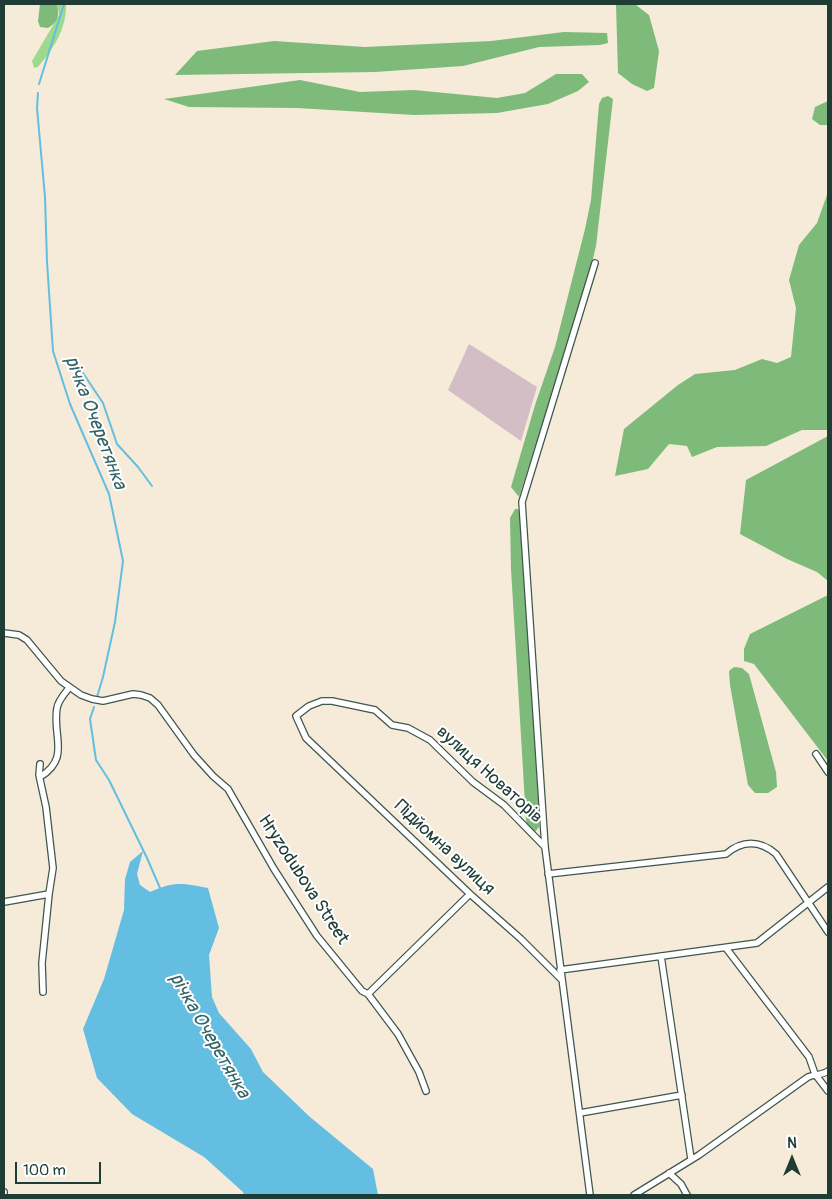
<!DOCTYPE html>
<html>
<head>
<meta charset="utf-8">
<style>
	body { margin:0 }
	#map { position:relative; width:832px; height:1199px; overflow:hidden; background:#f5ebd8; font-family:Pangolin,sans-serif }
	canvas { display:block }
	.frame { position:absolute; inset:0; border:5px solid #1f3d34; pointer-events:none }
	.north { position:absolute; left:767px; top:1134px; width:50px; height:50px; -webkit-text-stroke:4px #fff; paint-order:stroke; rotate:0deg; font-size:14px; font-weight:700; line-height:20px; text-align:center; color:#1f3d34 }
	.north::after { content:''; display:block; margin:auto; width:18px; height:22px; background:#1f3d34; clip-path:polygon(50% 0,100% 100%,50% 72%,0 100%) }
	.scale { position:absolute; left:15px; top:1162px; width:86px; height:22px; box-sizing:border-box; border:2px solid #1f3d34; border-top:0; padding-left:6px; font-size:15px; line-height:18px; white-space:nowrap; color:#1f3d34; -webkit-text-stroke:4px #fff; paint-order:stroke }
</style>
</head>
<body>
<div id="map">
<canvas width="832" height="1199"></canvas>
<div class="frame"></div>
<div class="north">N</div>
<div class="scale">100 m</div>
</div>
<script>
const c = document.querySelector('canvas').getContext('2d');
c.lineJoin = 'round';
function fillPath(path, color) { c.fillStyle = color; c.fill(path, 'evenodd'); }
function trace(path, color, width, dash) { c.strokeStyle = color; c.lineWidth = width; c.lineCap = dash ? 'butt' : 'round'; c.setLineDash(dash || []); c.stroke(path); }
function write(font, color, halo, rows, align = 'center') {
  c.font = font + ' Pangolin,sans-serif'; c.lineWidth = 4; c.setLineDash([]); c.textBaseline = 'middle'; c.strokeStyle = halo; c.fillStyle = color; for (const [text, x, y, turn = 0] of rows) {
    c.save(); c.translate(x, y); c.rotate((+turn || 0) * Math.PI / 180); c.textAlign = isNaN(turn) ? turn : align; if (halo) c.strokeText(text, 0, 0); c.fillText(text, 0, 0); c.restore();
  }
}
fillPath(new Path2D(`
	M469 344 537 387 521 441 448 390Z`), '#d2bec4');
fillPath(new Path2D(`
	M57 4H66C67 29 53 49 38 67L34 68 32 61 59 15Z`), '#9dda8f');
fillPath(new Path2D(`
	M40 4H57C59 16 59 21 48 28L40 27 38 21Z
	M616 4 636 5 649 15 659 51 654 88 647 91 632 84 618 73Z
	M564 32 607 33 608 43 600 45 539 47 463 66 375 72 175 75 197 51 274 41 365 47 491 41Z
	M556 74H582L589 82 578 91 548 104 497 113 414 115 297 108 189 107 164 99 300 80 360 92 414 90 497 98 525 93Z
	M608 96 613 99 596 246 588 280 519 497 511 487 535 405 555 347 585 229 591 200 599 104 602 98Z
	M828 101V125H820L812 119 815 107Z
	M828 192V430H802L766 446 717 447 692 457 687 446 669 444 648 469 615 476 624 429 678 385 695 374 735 370 762 359 777 363 791 357 796 308 789 280 799 245 817 223Z
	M828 436V581L817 572 787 559 740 534 746 480Z
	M515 509H518L521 517 539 812V827L535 832 528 827 526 820 511 569 510 518Z
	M828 595V761L754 664 744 661V649L750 634Z
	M734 667 742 668 749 674 776 772 777 787 768 793H755L748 785 730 685 729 671Z`), '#7eba7a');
fillPath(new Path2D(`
	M143 851 137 874 140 885 150 892C174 881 183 883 208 888L219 928 209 955 212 997 219 1013 251 1049 263 1072 310 1117 373 1169 378 1195H244L243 1192 204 1157 132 1114 97 1078 83 1029 104 979 124 910 125 879 130 862Z`), '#64bee2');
trace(new Path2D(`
	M39 84 64 4
	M38 93 37 108 45 197 47 262 53 351 70 404 109 494 123 561 115 622 103 677 97 697
	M75 361 103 403 117 444 138 467 152 486
	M94 707 90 719 96 760 109 780 147 858 160 888`), '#64bee2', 2);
const minor = new Path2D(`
	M4 633 19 635 27 640 61 681 81 695 92 699 103 701 133 694 141 695 150 698 158 705 194 755 213 776 228 789 274 869 317 936 362 991 368 994 398 1034 419 1072 426 1091
	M816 754 828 772
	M40 777C71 758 52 736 57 708 58 701 65 693 69 688
	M545 847 504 805 473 782 430 740 408 728 392 725 375 710 332 701H322L309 706 296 716 306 738 470 894 521 939 562 980
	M548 874 726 854C742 840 760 840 776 854L828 932
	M4 902 49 894 53 868 46 807 39 775 40 764
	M726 948 809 1057 815 1074 828 1091
	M661 956 691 1159
	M560 970 757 943 828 887
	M43 992 42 963 49 894
	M368 994 470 894
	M580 1113 682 1095
	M669 1173 681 1184 687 1195
	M4 1192V1195
	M590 1195 545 847 522 502 595 263
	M634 1195 699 1155 808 1077C815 1074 823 1075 828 1071`);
trace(minor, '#3f574d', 8);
trace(minor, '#fff', 5.5);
write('18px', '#1f3d34', '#fff', [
	["вулиця Новаторів",489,775,42],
	["Підйомна вулиця",444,848,43],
	["Hryzodubova Street",303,880,57]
]);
write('italic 19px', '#346468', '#fff', [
	["річка Очеретянка",95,423,69],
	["річка Очеретянка",209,1036,60]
]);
</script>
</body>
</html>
